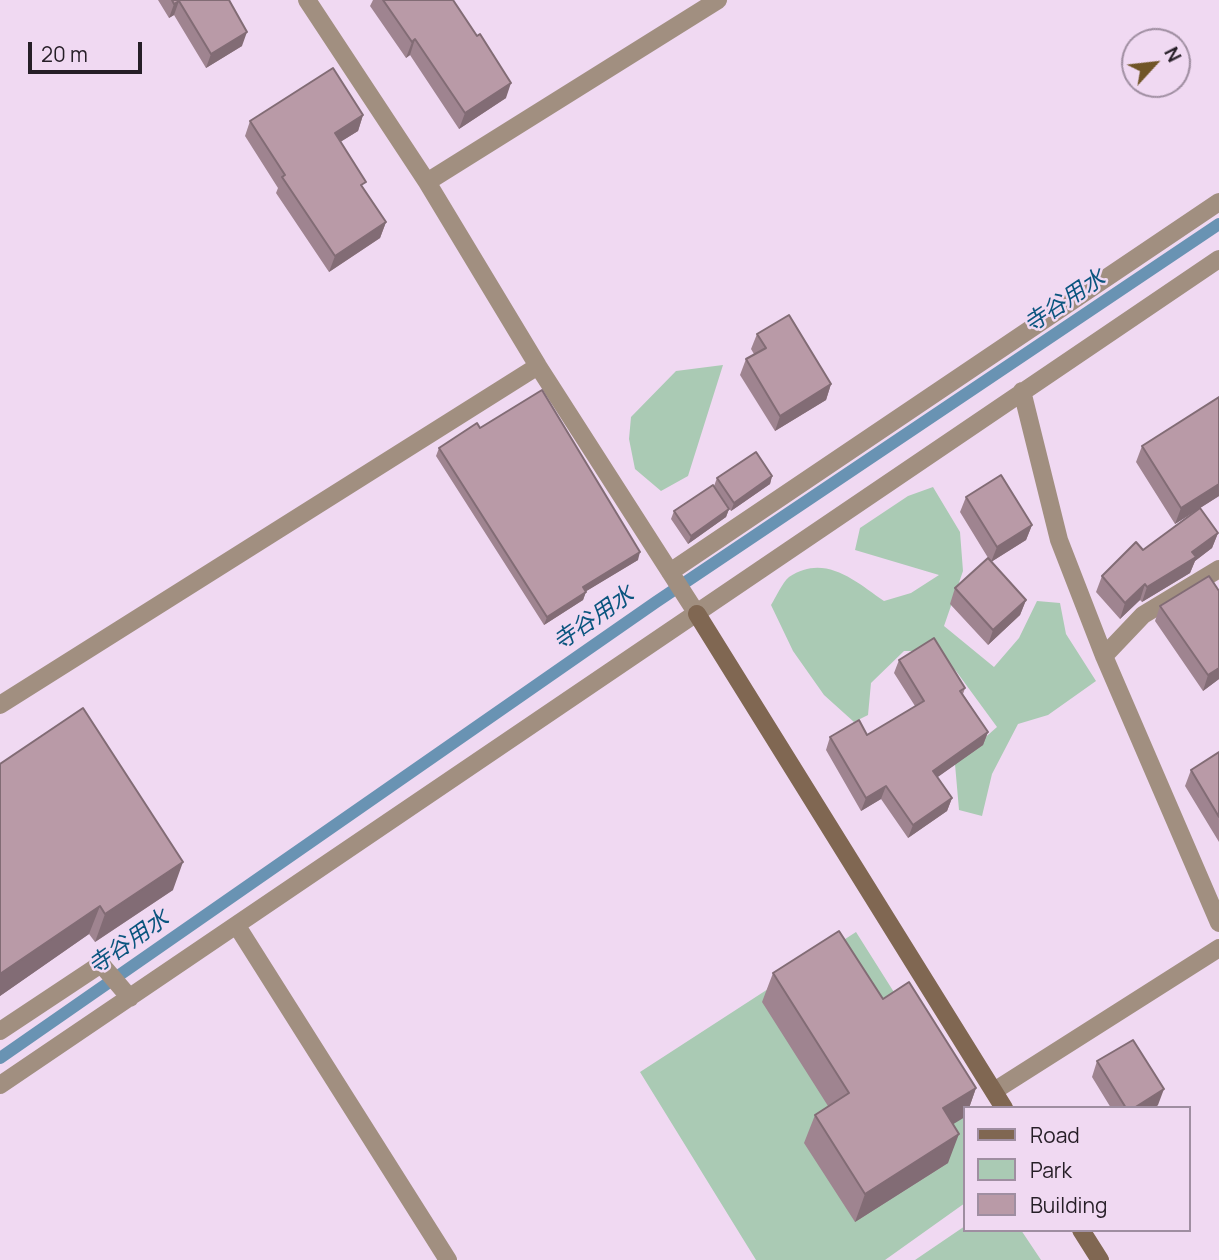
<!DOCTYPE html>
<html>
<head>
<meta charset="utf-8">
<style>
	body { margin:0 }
	#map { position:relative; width:1219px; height:1260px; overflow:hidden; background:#f0d9f2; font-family:Manrope,sans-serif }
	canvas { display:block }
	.legend { position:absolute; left:963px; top:1106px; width:228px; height:126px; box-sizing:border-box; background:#f0d9f2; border:2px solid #9f8ea1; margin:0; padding:9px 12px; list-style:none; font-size:21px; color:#261e27 }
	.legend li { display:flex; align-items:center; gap:14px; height:35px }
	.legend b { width:35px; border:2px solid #9f8ea1 }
	.north { position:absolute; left:1121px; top:28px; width:70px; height:70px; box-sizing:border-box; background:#f0d9f2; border:2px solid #9f8ea1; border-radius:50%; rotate:63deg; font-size:19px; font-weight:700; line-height:28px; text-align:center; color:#261e27 }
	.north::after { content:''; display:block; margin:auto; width:24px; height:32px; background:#705527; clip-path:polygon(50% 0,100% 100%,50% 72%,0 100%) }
	.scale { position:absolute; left:28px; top:42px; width:114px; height:32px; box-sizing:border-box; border:4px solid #261e27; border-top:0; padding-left:9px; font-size:21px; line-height:24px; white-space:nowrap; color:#261e27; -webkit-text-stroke:5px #f0d9f2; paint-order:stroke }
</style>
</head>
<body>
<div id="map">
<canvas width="1219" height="1260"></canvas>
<ul class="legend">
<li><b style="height:9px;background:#806752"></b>Road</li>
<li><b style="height:19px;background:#aacab4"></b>Park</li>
<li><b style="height:19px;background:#b99aa7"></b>Building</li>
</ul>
<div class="north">N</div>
<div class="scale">20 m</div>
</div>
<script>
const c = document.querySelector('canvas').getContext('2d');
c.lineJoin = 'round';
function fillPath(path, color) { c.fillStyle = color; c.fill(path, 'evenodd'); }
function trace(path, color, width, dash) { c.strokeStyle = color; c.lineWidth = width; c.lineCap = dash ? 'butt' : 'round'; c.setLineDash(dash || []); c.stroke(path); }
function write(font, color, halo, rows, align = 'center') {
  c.font = font + ' Manrope,"Noto Sans JP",sans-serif'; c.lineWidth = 5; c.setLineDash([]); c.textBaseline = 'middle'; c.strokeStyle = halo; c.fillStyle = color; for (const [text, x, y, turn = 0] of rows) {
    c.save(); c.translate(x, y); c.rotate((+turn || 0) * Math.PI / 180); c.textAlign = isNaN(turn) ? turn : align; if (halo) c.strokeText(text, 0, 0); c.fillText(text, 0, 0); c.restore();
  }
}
fillPath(new Path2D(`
	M723 365 688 476 661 491 635 469 629 439 631 417 676 371Z
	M933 487 960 532 963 571 944 626 994 667 1019 638 1037 601 1060 603 1066 634 1096 681 1048 715 1018 724 992 774 982 816 959 810 955 764 997 727 956 671 929 651H904L871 683 868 715 854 722 824 695 793 651 771 605C776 597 782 583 789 577 825 553 855 581 884 601L911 593 939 575 855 550 860 528 908 496Z
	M856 932 967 1108H965V1203L885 1260H756L640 1072Z
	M965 1226V1230H1021L1041 1260H915Z`), '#aacab4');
trace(new Path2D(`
	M0 1058 656 602 1219 224`), '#6993b3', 12);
trace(new Path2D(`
	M307 0 427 182 538 366 697 614
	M427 182 718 0
	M1022 391 1059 540 1104 656 1219 923
	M670 572 1219 202
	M1104 656 1143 615 1219 569
	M0 705 538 366
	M237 926 448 1260
	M0 1031 101 964 130 998
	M0 1085 1219 259
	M994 1091 1219 948`), '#a18f80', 18);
trace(new Path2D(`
	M697 614 1004 1108
	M1081 1230 1100 1260`), '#806752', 18);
fillPath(new Path2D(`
	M158 0H229L242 46 206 68 174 15 169 18Z
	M373 0H453L506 98 459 129 410 55 406 58 370 6Z
	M363 115 358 131 340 142 364 189 386 222 380 238 329 272 276 193 278 188 245 136 250 121Z
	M757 334 831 384 826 400 775 431 740 375 746 359 754 354 751 349Z
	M1219 397V496L1200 508 1218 533 1212 548 1195 561 1190 573 1142 602 1140 600 1120 619 1096 592 1102 576 1143 550 1197 510 1175 524 1136 462 1142 446Z
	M480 428 638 560 586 591 583 600 544 625 436 456 439 448Z
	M772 476 770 484 731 511 714 486 717 478Z
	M966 497 1032 525 1026 540 991 562 1026 600 1020 615 988 645 950 604 955 588 990 561 960 512Z
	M729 509 726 517 688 544 671 519 674 511Z
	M1219 591V679L1203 691 1155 621 1160 606Z
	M899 660 965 688 963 694 988 732 983 745 937 777 952 798 947 811 908 838 881 799 861 811 826 750 830 737 867 735 915 706 894 673Z
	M1219 752V842L1185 786 1191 770Z
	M0 764 173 890 95 942 89 934 0 996Z
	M773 973 883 999 976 1088 969 1108H965L953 1124 948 1163 855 1222 804 1143 815 1115 828 1106 762 1002Z
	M1097 1061 1158 1105 1154 1108H1111L1092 1077Z`), '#9f8490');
fillPath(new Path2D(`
	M179 1 174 15 169 18 174 4Z
	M247 32 242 46 206 68 211 54Z
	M415 39 410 55 406 58 412 42Z
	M511 83 506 98 459 129 465 113Z
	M363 115 358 131 329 149 335 133Z
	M386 222 380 238 329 272 335 256Z
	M831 384 826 400 775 431 780 416Z
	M772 476 770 484 731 511 734 503Z
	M1219 484V496L1175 524 1181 508Z
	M729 509 726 517 688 544 691 536Z
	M1032 525 1026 540 991 562 997 547Z
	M1218 533 1212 548 1195 561 1190 573 1142 602 1147 587Z
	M640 552 638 560 580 595 583 587Z
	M1145 584 1140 600 1120 619 1125 603Z
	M586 592 583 600 544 625 547 617Z
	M1026 600 1020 615 988 645 993 630Z
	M1219 668V679L1203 691 1208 675Z
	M988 732 983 745 928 784 933 771Z
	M886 786 881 799 861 811 866 798Z
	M952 798 947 811 908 838 913 825Z
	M183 862 173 890 95 942 105 914Z
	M100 906 89 934 0 996V974Z
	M976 1088 969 1108H965V1117L932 1137 943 1108Z
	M1164 1089 1158 1105 1154 1108H1134Z
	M959 1134 948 1163 855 1222 865 1194Z`), '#826c75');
const building = new Path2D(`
	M172 0H229L247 32 211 54 179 1 174 4Z
	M383 0H453L477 36 480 34 511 83 465 113 415 39 412 42Z
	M333 68 363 115 335 133 366 182 361 185 386 222 335 256 282 177 285 175 250 121Z
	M789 315 831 384 780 416 746 359 766 348 757 334Z
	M542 390 640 552 583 587 586 592 547 617 439 448 477 423 480 428Z
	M1219 397V484L1181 508 1142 446Z
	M756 452 772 476 734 503 717 478Z
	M1001 475 1032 525 997 547 966 497Z
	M713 485 729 509 691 536 674 511Z
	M1200 508 1218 533 1192 552 1196 557 1147 587 1145 584 1125 603 1102 576 1136 542 1143 550Z
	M988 558 1026 600 993 630 955 588Z
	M1209 576 1219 591V668L1208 675 1160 606Z
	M934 638 965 688 960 691 988 732 933 771 952 798 913 825 886 786 866 798 830 737 859 720 867 735 924 701 899 660Z
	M83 708 183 862 105 914 100 906 0 974V764Z
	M1219 752V817L1191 770Z
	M839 931 883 999 909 982 976 1088 943 1108 959 1134 865 1194 815 1115 849 1093 773 973Z
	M1133 1040 1164 1089 1134 1108H1126L1097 1061Z`);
fillPath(building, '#b99aa7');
trace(building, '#826c75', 2);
write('italic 23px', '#0b557f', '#f0d9f2', [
	["寺谷用水",1065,302,-34],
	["寺谷用水",594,619,-35],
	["寺谷用水",129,943,-35]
]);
</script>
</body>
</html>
